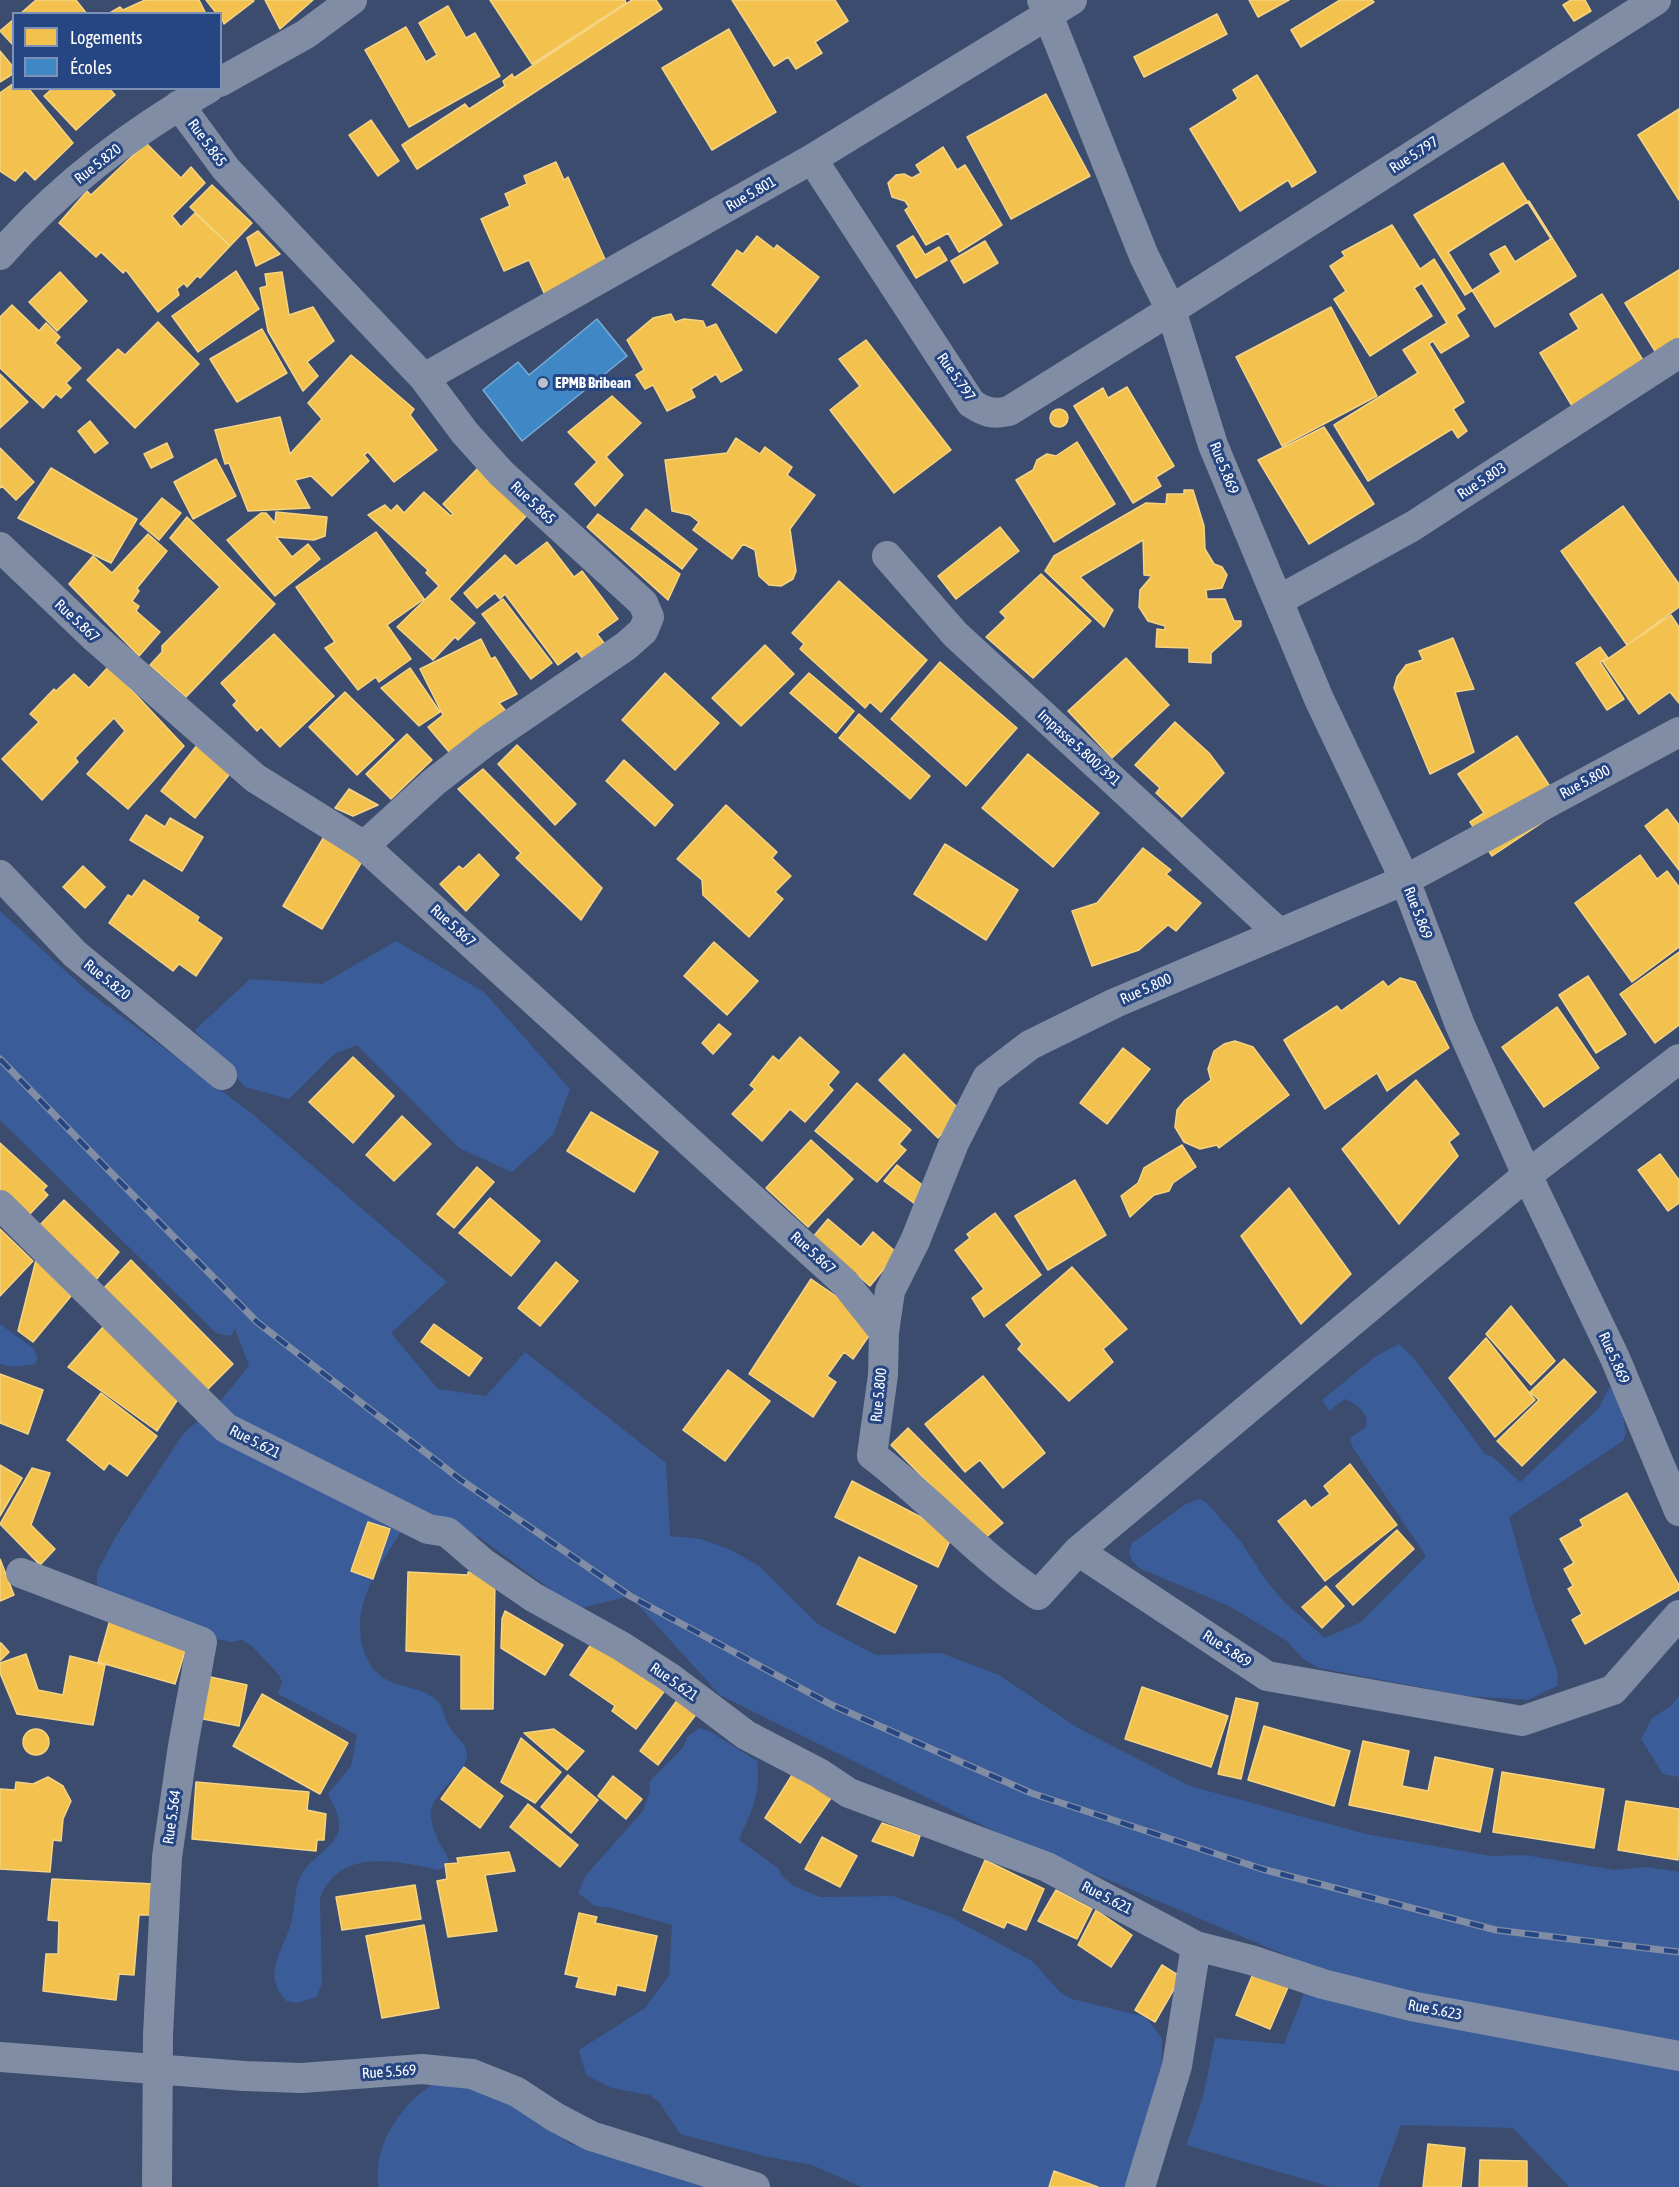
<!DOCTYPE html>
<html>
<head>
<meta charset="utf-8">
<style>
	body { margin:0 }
	#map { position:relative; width:1679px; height:2187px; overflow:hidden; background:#3b4c6e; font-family:"Asap Condensed",sans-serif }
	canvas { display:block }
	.legend { position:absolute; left:12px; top:12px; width:210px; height:78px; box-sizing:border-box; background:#264683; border:2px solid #7d90b5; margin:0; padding:8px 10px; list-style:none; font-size:18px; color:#fff }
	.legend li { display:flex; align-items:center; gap:12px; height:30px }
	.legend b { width:30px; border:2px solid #7d90b5 }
</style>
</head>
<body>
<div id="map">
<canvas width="1679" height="2187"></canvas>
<ul class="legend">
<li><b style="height:16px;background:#f2c14e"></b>Logements</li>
<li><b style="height:16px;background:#3f88c5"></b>Écoles</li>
</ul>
</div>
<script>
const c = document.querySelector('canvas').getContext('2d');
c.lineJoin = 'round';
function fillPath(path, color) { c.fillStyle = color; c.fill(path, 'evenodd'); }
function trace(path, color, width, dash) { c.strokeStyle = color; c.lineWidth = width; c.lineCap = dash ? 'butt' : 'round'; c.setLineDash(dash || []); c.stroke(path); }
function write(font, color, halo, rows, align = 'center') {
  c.font = font + ' "Asap Condensed",sans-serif'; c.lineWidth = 6; c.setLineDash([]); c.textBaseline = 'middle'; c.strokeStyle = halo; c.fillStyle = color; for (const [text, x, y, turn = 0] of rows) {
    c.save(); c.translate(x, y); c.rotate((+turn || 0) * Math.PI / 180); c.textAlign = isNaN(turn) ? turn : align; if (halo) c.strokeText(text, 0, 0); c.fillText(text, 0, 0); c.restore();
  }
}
fillPath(new Path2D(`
	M0 911 86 990 250 1112 447 1282 391 1333 438 1389 486 1396 525 1352 666 1463 670 1536 701 1539 731 1550 759 1566 819 1625 876 1655 941 1653 999 1675 1078 1728 1190 1786 1366 1834 1491 1856 1525 1855 1615 1870 1646 1867 1679 1872V2187H1569L1513 2128 1401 2125 1378 2187H1331L1186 2145 1203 2097 1215 2038 1284 2044 1303 1996 1309 1965 998 1833 720 1695 630 1596 577 1609 479 1537 409 1519C385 1559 348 1602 364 1651 368 1664 376 1675 389 1681 405 1688 428 1689 439 1703 444 1710 445 1720 450 1728 454 1735 463 1741 466 1749 475 1771 427 1791 431 1818 432 1832 443 1847 449 1860L446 1866 439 1870C398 1862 339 1846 320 1899L322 1983 317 1997 297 2003 286 2001C281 1995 277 1989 275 1981 272 1962 286 1941 291 1924 295 1908 294 1888 302 1874 311 1858 331 1850 338 1833 343 1820 333 1805 328 1794L351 1766 357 1735 278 1694 282 1682 279 1675 251 1645 241 1640 231 1642 201 1635 97 1591V1572L116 1536 183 1434 221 1400 249 1366 235 1329 231 1336 216 1333 0 1120Z
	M396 941 484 992 570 1089 553 1135 512 1172 459 1148 357 1045 334 1054 289 1099 245 1087 195 1030 250 979 322 984Z
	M0 1324 33 1348 38 1358 35 1364 13 1367 0 1364Z
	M1399 1344 1413 1357 1485 1454 1493 1457 1520 1482 1599 1408 1609 1387 1620 1398 1626 1433 1623 1441 1509 1517 1533 1603 1558 1673 1557 1686 1528 1700 1467 1696 1319 1668 1303 1659 1287 1641 1229 1606 1139 1568C1131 1559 1126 1555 1132 1543L1186 1504 1199 1499 1206 1502 1241 1542 1265 1579 1284 1602 1325 1638 1361 1622 1426 1556 1353 1448 1350 1438 1366 1427C1370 1414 1357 1404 1345 1399L1329 1411 1322 1400 1376 1356Z
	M1679 1696V1777L1663 1774 1641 1739 1652 1718 1671 1706Z
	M699 1728 711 1732 757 1761C761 1794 752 1810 739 1840L778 1868 783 1877 794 1886 820 1897 893 1896 948 1916 1032 1961 1060 1992 1072 1999 1146 2017 1162 2039V2063L1130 2187H862L812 2165 768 2157 680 2134 659 2102 650 2095 612 2088 586 2075 579 2050 645 2008 669 1975 672 1925 612 1908 595 1906 578 1893 586 1875 643 1811 650 1791 649 1782 683 1748 687 1737Z
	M440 2080 506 2096 570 2144 706 2183 712 2187H379C371 2145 404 2099 440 2080Z`), '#3a5c99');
const homes = new Path2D(`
	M36 0H76L87 14H20Z
	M145 0H199L206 14H108L120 7 123 10Z
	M206 0H253L254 1 224 24 220 14H217Z
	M265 0H313L280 29Z
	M490 0H625L626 3 532 64Z
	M632 0H656L662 9 417 169 402 145 465 104 469 109 505 86 503 81 512 74 514 78Z
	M732 0H835L848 21 815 42 822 53 796 69 788 57 774 66Z
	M1249 0H1289L1258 17Z
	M1340 0H1372L1374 2 1301 47 1291 30Z
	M1571 0H1585L1591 11 1574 21 1563 5Z
	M448 6 466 38 475 33 500 76 409 127 365 50 406 27 426 62 437 55 419 23Z
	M1217 14 1227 34 1144 77 1134 57Z
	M14 19V46L0 31Z
	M729 29 776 112 712 150 662 68Z
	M0 51 14 68V73L0 82Z
	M1257 75 1316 172 1292 187 1288 180 1240 211 1190 129 1238 99 1233 90Z
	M14 83V88H28L73 143 35 180 25 170 15 181 0 171V93Z
	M53 88H109L115 95 76 130 44 96Z
	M1046 94 1090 176 1011 219 967 137Z
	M1679 109V200L1638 135Z
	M371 120 399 161 378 176 349 135Z
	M146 143 181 178 191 167 205 183 172 216 181 227 195 213 230 246 200 278 197 276 187 287 184 283 177 289 179 295 158 312 126 270 123 273 101 252 96 257 59 223 87 191 91 195Z
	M943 147 957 170 965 165 1002 225 959 252 948 233 926 245 905 210 909 207 905 201 892 197 888 183 896 175 904 174 912 178 921 173 916 165Z
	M556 162 564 180 568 177 608 266 545 295 529 260 504 271 481 219 510 206 505 194 527 184 524 176Z
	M1503 163 1551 239 1515 262 1505 246 1490 254 1501 272 1465 295 1414 215Z
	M212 185 252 223 230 246 190 207Z
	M1529 201 1576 276 1495 327 1448 252Z
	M1392 225 1420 269 1434 259 1465 309 1456 315 1469 336 1441 353 1433 341 1429 344 1464 402 1453 409 1467 431 1458 438 1452 429 1368 481 1334 425 1418 373 1403 350 1447 323 1422 283 1414 288 1432 316 1370 356 1334 299 1346 291 1330 266 1345 256 1342 252Z
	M258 231 280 254 256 266 247 238Z
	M757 236 774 249 777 245 819 277 776 333 712 285 737 250 743 254Z
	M913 236 925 255 939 247 947 260 916 278 897 246Z
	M985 241 998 263 964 283 951 261Z
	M1679 270V346L1660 359 1625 303Z
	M236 271 259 309 198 352 172 316Z
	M60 272 87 301 57 331 29 302Z
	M282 272 289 315 313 307 334 341 307 362 318 376 303 391 268 331 260 288 267 286 265 274Z
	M1602 294 1649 370 1577 414 1540 353 1579 329 1570 314Z
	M12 305 39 331 46 323 60 337 55 343 81 368 66 383 71 388 61 398 56 394 43 408 0 368V317Z
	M1331 307 1377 396 1282 446 1236 357Z
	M671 314 675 322 684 319 703 321 706 328 716 324 742 370 721 382 716 374 691 389 695 397 667 411 653 385 645 389 636 375 644 370 627 340 653 318Z
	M158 322 199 364 135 428 87 380 118 349 125 355Z
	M262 329 287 373 237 402 210 359Z
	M866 340 951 450 894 493 830 410 860 386 839 359Z
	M351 355 414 409 410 415 437 450 394 482 368 452 364 455 369 461 332 496 311 476 295 480 310 508 248 511 229 463 225 464 215 430 280 417 290 454 322 419 308 403Z
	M0 374 28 402 0 428Z
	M1127 387 1174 466 1156 477 1161 486 1133 503 1074 406 1103 388 1108 398Z
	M612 396 641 423 606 457 623 475 595 506 575 484 597 462 568 432Z
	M1050 418a9 9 0 1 1 18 0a9 9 0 1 1-18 0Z
	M90 421 108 443 95 453 78 431Z
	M1324 427 1374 504 1309 544 1258 460Z
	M736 438 760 454 765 447 792 467 787 475 815 495 790 529 796 571 793 579 781 586 769 585 759 576 755 550 743 544 732 559 693 530 699 522 690 515 672 511 665 460 727 453Z
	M1077 442 1115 504 1054 542 1016 480 1033 470 1037 460 1047 454 1056 456Z
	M167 443 173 457 151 468 144 454Z
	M0 448 34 482 16 500 2 486 0 488Z
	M216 459 236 496 193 519 174 482Z
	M51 468 137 519 111 563 18 518Z
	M477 469 527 515 449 599 475 623 458 640 455 637 433 660 397 627 439 586 426 573 428 570 368 515 385 505 391 511 397 505 404 513 424 492 451 516 453 514 443 504Z
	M1184 490H1193L1204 526 1205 549 1214 564 1222 567 1227 575 1222 588 1206 590 1207 599H1225L1234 621H1241V626L1211 653V663L1189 662V648L1156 647 1157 629 1165 630V626L1148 621 1139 607 1140 590 1152 576 1144 575 1143 540 1080 577 1113 610 1104 627 1045 571 1054 556 1146 503 1166 504 1167 494H1184Z
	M162 498 181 513 159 540 140 524Z
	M1623 506 1679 584V607L1627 645 1561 551Z
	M646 509 697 549 682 569 631 529Z
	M276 512 327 517 325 536 314 540 276 537 292 557 308 544 320 559 275 596 227 540 261 513H266L275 523Z
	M598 514 680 574 668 600 587 527Z
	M187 517 275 604 186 697 150 665 162 652V646L220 587 170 538Z
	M1000 527 1019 551 956 599 938 576Z
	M376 532 424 599 387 625 411 659 379 682 376 677 358 690 325 648 335 642 296 587Z
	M148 534 167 551 137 588 139 591 132 601 139 606 136 611 160 632 139 656 69 584 93 556 112 573Z
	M547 542 574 577 582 571 618 619 597 634 607 647 586 663 577 651 558 665 505 594 500 599 495 593 477 608 464 593 505 555 516 566Z
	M1041 574 1091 621 1033 678 986 637 1006 618 1000 612Z
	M839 581 927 660 881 712 870 702 865 708 800 649 804 644 792 633Z
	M503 599 552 663 531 679 482 614Z
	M1671 615 1679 627V703L1670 692 1639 714 1603 662Z
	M274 634 334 696 280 747 261 727 257 731 233 705 237 701 221 683Z
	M1453 638 1474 689 1455 692 1474 752 1430 774 1394 688 1397 677 1406 665 1423 660 1419 651Z
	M481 639 491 659 495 657 517 694 499 703 511 717 455 759 428 727 443 715 420 669Z
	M765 645 794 674 741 726 712 698Z
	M1600 647 1608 658 1600 662 1624 699 1607 710 1576 663Z
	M1126 658 1169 705 1112 758 1068 711Z
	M940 662 1017 728 966 786 891 719Z
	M109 666 184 746 128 809 87 774 125 731 114 718 75 758 78 762 42 800 2 759 39 722 30 714 54 689 56 691 74 674 89 688Z
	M410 668 440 712 419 726 381 688Z
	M665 673 719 723 675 770 622 720Z
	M809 673 854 711 836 733 790 693Z
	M345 692 394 740 357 775 309 727Z
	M859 714 930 776 910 799 839 738Z
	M1175 722 1209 753 1224 773 1182 817 1156 793 1160 788 1135 765Z
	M407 734 432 760 391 799 366 774Z
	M1517 736 1564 808 1492 856 1470 822 1484 813 1458 774Z
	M198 744 232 771 195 818 161 791Z
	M517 745 576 804 555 825 498 764Z
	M1028 754 1099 813 1053 867 982 808Z
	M624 760 673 805 655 826 606 781Z
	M483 769 602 888 581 920 516 858 521 853 458 789Z
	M349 789 378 805 353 816 335 808Z
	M726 805 777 852 772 858 791 876 775 892 783 899 749 937 703 895 702 880 677 859Z
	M1667 809 1679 825V870L1645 826Z
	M146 815 165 827 170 818 203 837 182 871 130 840Z
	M325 835 364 858 322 929 283 906Z
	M945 844 1018 890 986 940 914 894Z
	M1143 848 1171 870 1166 874 1201 903 1176 931 1168 925 1139 950 1092 966 1072 911 1097 903Z
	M479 854 499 875 466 911 440 884 459 866 463 869Z
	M1640 855 1657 879 1667 871 1679 887V947L1632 982 1575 903Z
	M83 866 105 887 85 908 63 887Z
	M144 880 199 917 197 921 222 938 196 976 179 964 173 971 109 923 128 895 132 897Z
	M714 942 758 981 727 1015 684 976Z
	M1679 952V1025L1655 1043 1620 994Z
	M1588 976 1626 1034 1596 1053 1559 995Z
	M1400 978 1415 982 1449 1048 1387 1091 1377 1073 1325 1109 1284 1040 1337 1006 1341 1011 1383 981 1388 987Z
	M1557 1007 1599 1068 1544 1107 1502 1047Z
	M719 1024 731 1034 713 1054 702 1043Z
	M800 1037 839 1072 828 1085 833 1090 805 1122 790 1109 762 1141 732 1114 755 1089 750 1085 773 1056 779 1061Z
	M1235 1041 1253 1047 1289 1095 1219 1148 1217 1145 1200 1149 1184 1142 1175 1127 1177 1110 1185 1100 1211 1080 1208 1069 1214 1051 1224 1044Z
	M1123 1048 1150 1069 1107 1124 1080 1103Z
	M904 1054 962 1112 938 1138 879 1080Z
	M353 1057 394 1096 353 1143 309 1102Z
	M1416 1080 1459 1134 1449 1142 1458 1156 1399 1224 1342 1149Z
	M857 1083 911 1130 899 1144 906 1150 877 1182 815 1131Z
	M591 1112 658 1152 634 1192 567 1151Z
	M402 1116 431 1144 394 1181 366 1155Z
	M811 1140 853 1179 808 1227 766 1188Z
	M0 1143 47 1186 43 1190 48 1195 25 1219 0 1193Z
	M1182 1145 1196 1167 1173 1183 1169 1191 1154 1195 1130 1217 1121 1196 1138 1183 1144 1168Z
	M1660 1154 1679 1180V1203L1668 1211 1638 1170Z
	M897 1165 921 1184 915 1204 884 1181Z
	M477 1167 494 1182 454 1228 437 1214Z
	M1075 1180 1106 1235 1048 1270 1015 1216Z
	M1289 1188 1351 1274 1301 1324 1241 1236Z
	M490 1198 540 1241 511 1276 459 1233Z
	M64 1200 119 1252 95 1281 38 1227Z
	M995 1213 1041 1275 984 1317 972 1298 984 1289 955 1250 970 1238 967 1234Z
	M828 1219 861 1247 873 1232 897 1253 870 1286 813 1237Z
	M0 1229 33 1261 0 1296Z
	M36 1260 71 1296 33 1342 18 1331Z
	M131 1260 233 1364 197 1400 101 1291Z
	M556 1262 578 1281 540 1326 518 1308Z
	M1072 1267 1127 1329 1103 1349 1113 1362 1069 1401 1018 1349 1022 1344 1006 1325Z
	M811 1279 877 1324 853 1359 844 1352 827 1376 836 1382 813 1417 749 1374Z
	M1511 1306 1555 1361 1531 1385 1486 1334Z
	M434 1324 482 1358 469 1376 421 1342Z
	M103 1327 182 1393 157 1431 68 1367Z
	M1486 1338 1535 1400 1495 1437 1449 1378Z
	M1564 1359 1596 1392 1522 1466 1497 1441 1539 1400 1530 1392Z
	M728 1370 770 1401 725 1461 683 1430Z
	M0 1374 43 1390 28 1434 0 1423Z
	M983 1376 1045 1453 1003 1488 980 1460 965 1472 925 1424Z
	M101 1393 157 1436 127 1476 109 1463 104 1470 67 1440Z
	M908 1428 1003 1523 984 1539 891 1445Z
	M1350 1464 1397 1525 1325 1581 1278 1521 1305 1500 1311 1508 1330 1494 1324 1486Z
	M0 1465 22 1478 0 1516Z
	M32 1468 50 1473 31 1525 55 1549 40 1565 0 1524Z
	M852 1481 953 1534 938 1567 835 1517Z
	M1627 1493 1679 1585V1590L1585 1644 1572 1620 1582 1614 1568 1589 1573 1586 1564 1569 1574 1563 1560 1539 1583 1526 1580 1520Z
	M368 1522 390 1529 373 1579 351 1571Z
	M1397 1530 1414 1549 1353 1605 1336 1586Z
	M859 1557 917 1586 895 1633 837 1604Z
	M0 1559 14 1595 0 1601Z
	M408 1572 468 1575V1572L495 1576 493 1709H461V1655L406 1651Z
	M1326 1586 1344 1606 1322 1628 1302 1607Z
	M505 1611 563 1645 545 1675 501 1648 502 1619Z
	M110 1620 188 1642 175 1684 98 1662Z
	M596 1637 666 1689 636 1729 612 1711 615 1706 570 1675Z
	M1 1643 9 1652 0 1661V1643Z
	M26 1654 38 1690 63 1695 70 1656 105 1665 93 1725 17 1714 0 1673V1663Z
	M206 1676 247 1685 239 1726 198 1718Z
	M1142 1687 1228 1716 1211 1767 1125 1739Z
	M262 1694 348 1743 320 1794 233 1746Z
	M1236 1698 1258 1703 1241 1779 1218 1774Z
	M678 1699 697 1713 658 1765 640 1751Z
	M1264 1726 1350 1751 1334 1806 1248 1780Z
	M23 1742a13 13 0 1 1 26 0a13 13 0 1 1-26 0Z
	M554 1729 584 1751 567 1770 524 1733Z
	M521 1738 561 1772 535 1803 501 1782Z
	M1363 1741 1409 1751 1402 1786 1428 1791 1435 1757 1493 1769 1480 1832 1349 1805Z
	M464 1767 503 1796 480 1828 441 1799Z
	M794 1772 831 1798 800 1843 765 1818Z
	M1502 1772 1604 1789 1594 1848 1493 1832Z
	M568 1775 598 1800 571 1833 541 1807Z
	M613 1776 642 1799 626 1819 598 1796Z
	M48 1777 63 1786 71 1801 63 1819 61 1841 53 1840 50 1872 0 1869V1789L15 1790 16 1782 33 1784Z
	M196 1782 309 1792 307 1810 326 1814 324 1840H317L316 1851 192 1839Z
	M1626 1801 1679 1809 1678 1860 1618 1850Z
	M528 1804 578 1845 560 1867 510 1827Z
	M882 1823 920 1836 913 1856 872 1841Z
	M822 1837 857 1856 840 1887 805 1869Z
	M509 1852 515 1871 485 1875 497 1931 448 1937 437 1881 447 1879 445 1864 458 1863 457 1858Z
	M985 1860 1044 1889 1026 1930 1007 1922 1004 1928 963 1910Z
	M52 1879 155 1884 151 1915H139L134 1975 119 1974 116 2000 43 1991 46 1954H58L59 1921 48 1920Z
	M415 1885 421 1919 342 1930 336 1897Z
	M1056 1890 1092 1909 1077 1939 1038 1921Z
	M1096 1910 1132 1935 1111 1967 1078 1945Z
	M579 1913 597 1917 595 1923 657 1936 645 1991 617 1985 615 1995 576 1987 579 1977 565 1974Z
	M424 1925 439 2008 382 2018 366 1936Z
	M1257 1964 1292 1978 1270 2029 1236 2015Z
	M1162 1965 1181 1977 1155 2022 1135 2010Z
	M1428 2144 1465 2148 1461 2187H1423Z
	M1480 2160 1527 2161V2187H1479Z
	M1054 2171 1098 2187H1049Z`);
fillPath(homes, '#f2c14e');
trace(homes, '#f6d483', 1.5);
const schools = new Path2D(`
	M597 319 627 356 522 441 483 390 518 362 529 375Z`);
fillPath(schools, '#3f88c5');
trace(schools, '#79acd6', 1.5);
trace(new Path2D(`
	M1042 0 1144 256 1171 310 1213 445 1319 699 1405 880 1460 1025 1527 1175 1615 1358 1679 1511
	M220 82 306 34 352 0
	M179 105 226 169 424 378 465 433 501 473 643 603 649 617 643 631 626 646 488 740 434 782 364 846
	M812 159 971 403C984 412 993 415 1009 411L1171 310 1656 0
	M0 255C58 188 132 132 209 88
	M424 378 812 159 1072 0
	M0 547 93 636 255 778 364 846 845 1283 884 1332
	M887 556 955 634 1279 933
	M1279 600 1413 526 1679 353
	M1679 732 1405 880 1115 1003 1030 1045 987 1078 954 1143 915 1241 890 1291 884 1332 883 1375 872 1455C930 1499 978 1555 1038 1595L1078 1551 1527 1175 1679 1059
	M0 875 75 954 222 1075
	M0 1205 226 1428 428 1529 447 1532 482 1562 533 1597 621 1646 669 1677 746 1735 819 1773 849 1793 1047 1867 1196 1946 1177 2066 1140 2187
	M1078 1551 1267 1676 1522 1721 1613 1690 1679 1615
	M21 1573 202 1642 183 1746 167 1857 158 2035 157 2187
	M1196 1946 1251 1960 1323 1984 1411 2006 1679 2056
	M0 2057 244 2076 302 2078 422 2069 472 2074 517 2092 555 2117 591 2136 755 2187`), '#818da4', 30);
const rail = new Path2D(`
	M0 1059 257 1322 461 1480 630 1596 832 1705 1031 1793 1262 1869 1496 1930 1679 1952`);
trace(rail, '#818da4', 7);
trace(rail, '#264683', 4.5, [14]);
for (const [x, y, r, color] of [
	[543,383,6,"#bac0cc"]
]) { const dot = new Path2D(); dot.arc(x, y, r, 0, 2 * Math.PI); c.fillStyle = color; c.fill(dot); trace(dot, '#264683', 2); }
write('15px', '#fff', '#264683', [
	["Rue 5.865",207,143,54],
	["Rue 5.797",1414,155,-33],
	["Rue 5.820",98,164,-38],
	["Rue 5.801",751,194,-30],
	["Rue 5.797",956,377,55],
	["Rue 5.869",1224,468,68],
	["Rue 5.803",1482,481,-33],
	["Rue 5.865",533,503,43],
	["Rue 5.867",77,621,43],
	["Impasse 5.800/391",1079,748,42],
	["Rue 5.800",1585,782,-28],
	["Rue 5.869",1418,913,69],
	["Rue 5.867",453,926,42],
	["Rue 5.820",107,980,39],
	["Rue 5.800",1146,989,-24],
	["Rue 5.867",813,1253,42],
	["Rue 5.869",1614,1358,66],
	["Rue 5.800",879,1395,-84],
	["Rue 5.621",255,1442,27],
	["Rue 5.869",1227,1649,33],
	["Rue 5.621",674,1682,35],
	["Rue 5.564",172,1817,-82],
	["Rue 5.621",1107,1898,27],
	["Rue 5.623",1435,2010,11],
	["Rue 5.569",389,2072,-4]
]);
write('bold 15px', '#fff', '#264683', [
	["EPMB Bribean",555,383]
], 'left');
</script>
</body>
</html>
